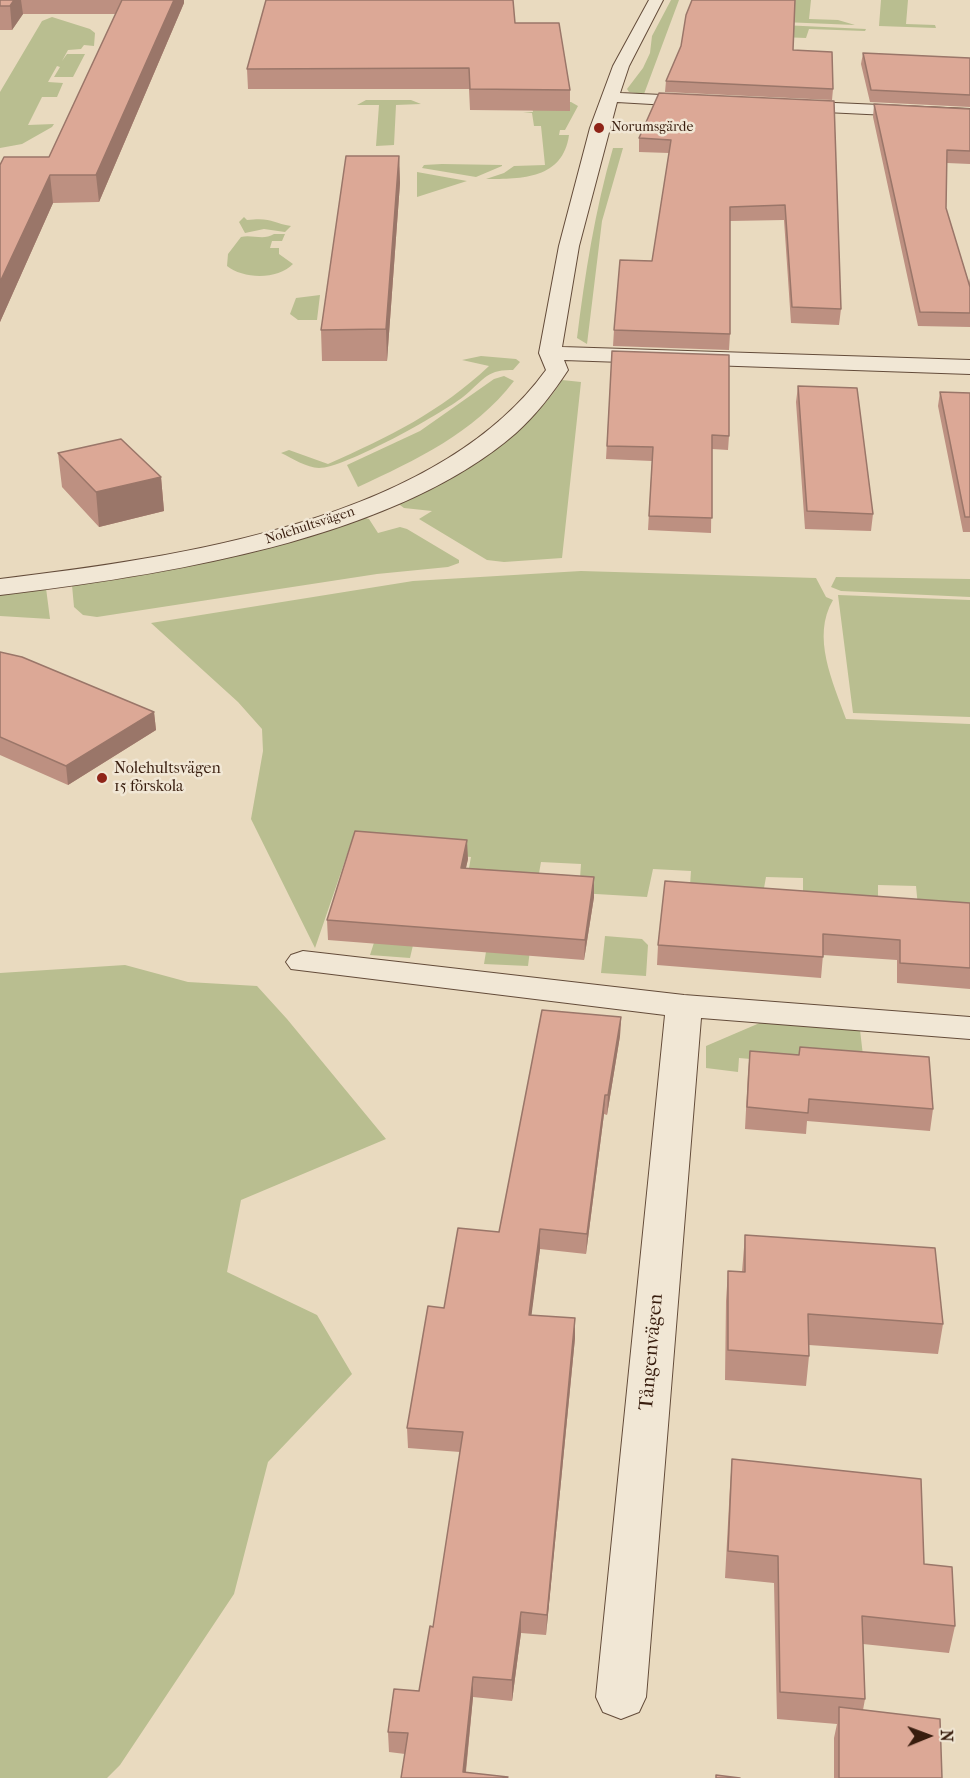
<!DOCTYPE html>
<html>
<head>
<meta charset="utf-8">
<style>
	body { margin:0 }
	#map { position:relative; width:970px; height:1778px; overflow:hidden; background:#e9dabf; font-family:"IM FELL French Canon",serif }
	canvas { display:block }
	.north { position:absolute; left:898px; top:1706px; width:60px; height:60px; -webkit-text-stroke:4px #f1e7d5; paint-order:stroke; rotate:89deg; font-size:16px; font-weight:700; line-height:24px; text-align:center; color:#381d0e }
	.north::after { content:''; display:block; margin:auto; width:21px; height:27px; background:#381d0e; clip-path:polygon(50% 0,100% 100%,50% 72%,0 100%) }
</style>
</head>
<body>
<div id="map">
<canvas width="970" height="1778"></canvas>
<div class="north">N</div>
</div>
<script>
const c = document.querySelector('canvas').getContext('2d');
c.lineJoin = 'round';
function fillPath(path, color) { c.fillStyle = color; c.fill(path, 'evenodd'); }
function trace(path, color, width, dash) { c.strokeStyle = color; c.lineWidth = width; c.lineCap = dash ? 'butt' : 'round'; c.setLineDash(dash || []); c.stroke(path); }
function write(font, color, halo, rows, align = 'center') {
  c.font = font + ' "IM FELL French Canon",serif'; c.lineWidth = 5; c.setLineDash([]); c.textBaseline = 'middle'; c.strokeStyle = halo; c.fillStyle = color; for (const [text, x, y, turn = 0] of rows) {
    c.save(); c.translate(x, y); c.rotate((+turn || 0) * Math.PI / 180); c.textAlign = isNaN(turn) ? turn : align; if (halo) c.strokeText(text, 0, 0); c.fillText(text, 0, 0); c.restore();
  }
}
fillPath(new Path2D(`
	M671 0H679L644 94 629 92 627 89 643 68 650 53 652 36Z
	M787 0H811L809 19 838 20 855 25 783 22Z
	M881 0H908L906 24 935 25 936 28 879 26Z
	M52 17 90 29 95 33 94 46 84 45 81 49 68 50 62 61 67 54H85L73 77H54L60 67 57 66 48 82 63 83 57 97H42L28 125 54 124 52 127 22 144 0 148V92L42 21Z
	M782 25 866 29 865 31 809 29 806 38 780 37Z
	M366 100H411L421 104 396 105 394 145 376 146 379 105H357Z
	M556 102H571L578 106 565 130H560L559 135H569C563 179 522 179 486 179L504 173 514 166 545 165 541 126H534L532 113 523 112H533L532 106Z
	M613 148H623L602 221 587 344 577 338C585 274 595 210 613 148Z
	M442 164 502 165V166L476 177 422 168 424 165Z
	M417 172 467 181 417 197Z
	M244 217 247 220C272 217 272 223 291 226L285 232 264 229 245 233 239 222Z
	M274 234H285L282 241H272L270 248H279V254L293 264C278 280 243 279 227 266L228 254 241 237C252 234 263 241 274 234Z
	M320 295 317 320H298L290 314 296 298Z
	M481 356 516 359 520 362 513 370C486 369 483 381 463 397 441 414 345 468 319 468 307 468 292 458 281 453L289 450 328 464C389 437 440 412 489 366L462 360Z
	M504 376 514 381C474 433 416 460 358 487L347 465 420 431 494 379Z
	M562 380 581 382 562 558 504 562 487 560 419 519 432 511 404 508 396 502C451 470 530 435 562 380Z
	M362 517 369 519 378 533 400 527 407 529 459 560V563L448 567 377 574 97 617 83 615 74 607 72 585 177 568Z
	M581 571 816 578 826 597 833 600C811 637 833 682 846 719L970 724V920L919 917 916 886 878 885V915L803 910V878L766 877 761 905 689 900 691 871 653 869 647 897 579 893 581 864 541 862 536 890 466 884 471 857 350 846 315 948 251 819 263 751 262 729 238 702 151 623 413 581Z
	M836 577 970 579V597L841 591 831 587Z
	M46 588 50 619 0 616V592Z
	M838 595 970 600V717L853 713Z
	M382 918 417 928 410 958 370 955Z
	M490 927 532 934 528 966 484 964Z
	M605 936 642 939 648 945 646 976 601 973Z
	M125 965 188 982 257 986 287 1019 386 1139 241 1200 227 1272 317 1315 352 1374 268 1462 234 1594 120 1765 107 1778H0V973Z
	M762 1022 860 1030 864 1064 857 1068 739 1058 738 1072 706 1068V1046Z`), '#b9be90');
const street = new Path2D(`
	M649 0H663L629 66 620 93 703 97 711 102 703 107 617 102 579 246 562 347 970 360V374L564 360 568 370C553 393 536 415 516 433 392 541 159 576 0 595V579C174 558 436 522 546 370L539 353 559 246 590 128 613 66Z
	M790 101 970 109V119L784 110 782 106Z
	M303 951 684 995 970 1017V1039L701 1018 646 1697 639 1712 621 1719 603 1712 596 1697 665 1015 291 969 286 962 291 955Z`);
trace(street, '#644c3a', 2);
fillPath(street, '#f1e7d5');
fillPath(new Path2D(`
	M0 0H184V3L99 202 53 203 0 322V165L49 157 116 14H23L12 30H0Z
	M515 23 570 90V111L470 110 469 89H248L247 69Z
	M793 50 833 89 832 100 665 92 666 81Z
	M863 53 970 58V107L870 102 861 64Z
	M834 101 841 309 839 325 791 323 784 220 730 221V334L729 350 613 346 614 330 652 261 669 153 639 152V138Z
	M874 104 970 109V164L947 163 946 208 969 283 970 278V327L918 326 873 117Z
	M399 156 400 183 387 361H322L321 330Z
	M612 351 729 436 728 450 712 449 711 533 648 530 652 461 606 459Z
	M798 386 873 514 871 531 805 529 796 402Z
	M940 392 970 393V532H963L938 406Z
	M58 453 161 477 164 511 99 527 62 487Z
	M0 652 154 712 156 730 68 785 0 755Z
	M468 859 466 868 594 877V897L584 960 328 940 327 920Z
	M970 903V989L897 983V960L823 955 821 978 657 965 658 945Z
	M621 1017 620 1036 607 1115 604 1114 586 1254 540 1249 531 1315 575 1338 546 1635 521 1633 512 1701 473 1697 466 1772 401 1778 405 1754 389 1752 388 1732 419 1691 433 1627 460 1452 408 1448 407 1428 444 1308 499 1232Z
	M800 1047 933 1109 930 1131 807 1121 806 1134 745 1129 748 1072 750 1051 799 1055Z
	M745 1235 943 1324 938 1354 809 1345V1356L806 1386 725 1380 726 1301 728 1271 742 1272Z
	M732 1459 924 1564 955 1626 949 1653 863 1644 865 1699 863 1710 942 1778H834V1738L837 1724 777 1719 774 1583 725 1578 730 1486Z`), '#bd9081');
fillPath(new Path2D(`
	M14 0H21L23 14 12 30 10 6Z
	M174 0H184V3L99 202 96 175Z
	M399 156 400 183 387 361 386 329Z
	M50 175 53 203 0 322V282Z
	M161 477 164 511 99 527 96 492Z
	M154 712 156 730 68 785 66 766Z
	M467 840 468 859 461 888V868Z
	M594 877V897L584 960 585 940Z
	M621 1017 620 1036 607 1115 608 1095Z
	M605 1095 604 1114 586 1254 587 1234Z
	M540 1229V1249L529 1335V1315Z
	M575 1318V1338L546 1635 547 1615Z
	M521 1612V1633L512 1701V1680Z
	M473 1677V1697L465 1778 463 1772Z`), '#9a7669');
const building = new Path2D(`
	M0 0H14L10 6H0Z
	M122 0H174L96 175H50L0 282V165L4 157H49Z
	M266 0H513L515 23H559L570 90 470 89 469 68 247 69Z
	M692 0H795L793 50 832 52 833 89 666 81 681 46 686 15Z
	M863 53 970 58V95L871 90Z
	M659 93 834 101 841 309 792 307 785 205 730 207V334L614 330 620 260 652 261 671 140 639 138Z
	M874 104 970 109V151L947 150 946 208 970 287V313L920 312Z
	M346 156H399L386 329 321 330Z
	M612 351 729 355V436L712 435V518L649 516 653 447 607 446Z
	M798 386 857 388 873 514 807 511Z
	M940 392 970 393V517H965Z
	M121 439 161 477 96 492 58 453Z
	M0 652 22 657 154 712 66 766 0 737Z
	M355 831 467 840 461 868 594 877 585 940 327 920Z
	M665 881 970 903V968L900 963V940L823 934V957L658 945Z
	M542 1010 621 1017 608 1095H605L587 1234 540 1229 529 1315 575 1318 547 1615 521 1612 512 1680 473 1677 463 1772 508 1777 507 1778H401L408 1733 388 1732 394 1689 419 1691 430 1626 433 1627 463 1432 407 1428 428 1306 444 1308 458 1228 499 1232Z
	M800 1047 929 1057 933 1109 809 1099 808 1113 747 1107 750 1051 799 1055Z
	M745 1235 935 1248 943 1324 808 1314 809 1356 728 1350V1271L745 1272Z
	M732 1459 921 1479 924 1564 952 1567 955 1626 862 1616 865 1699 780 1692 778 1556 728 1551Z
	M839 1707 940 1719 942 1778H839Z
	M716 1775 740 1778H716Z`);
fillPath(building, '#dca896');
trace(building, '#9a7669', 1.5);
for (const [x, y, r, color] of [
	[599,128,6,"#8f2418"],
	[102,778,6,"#8f2418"]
]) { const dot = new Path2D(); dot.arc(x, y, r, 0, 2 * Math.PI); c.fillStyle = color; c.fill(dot); trace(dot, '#f1e7d5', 2); }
write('14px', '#381d0e', '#f1e7d5', [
	["Norumsgärde",611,128]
], 'left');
write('14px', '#381d0e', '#f1e7d5', [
	["Nolehultsvägen",310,526,-18]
]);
write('16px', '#381d0e', '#f1e7d5', [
	["Nolehultsvägen",114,769],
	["15 förskola",114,787]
], 'left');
write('20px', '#381d0e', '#f1e7d5', [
	["Tångenvägen",652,1352,-85]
]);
</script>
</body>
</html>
